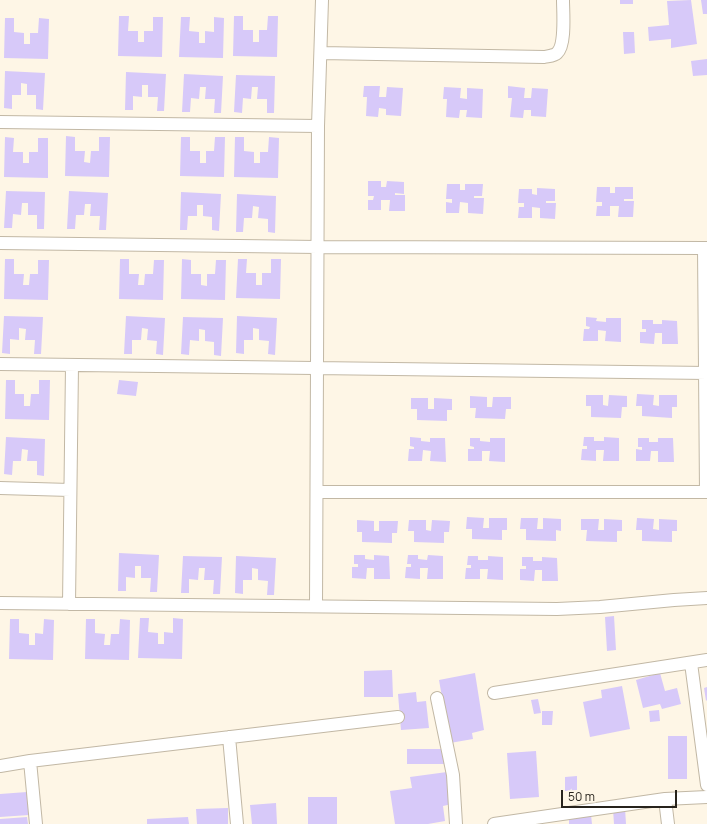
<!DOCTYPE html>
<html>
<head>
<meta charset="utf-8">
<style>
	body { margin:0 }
	#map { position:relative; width:707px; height:824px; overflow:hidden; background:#fef6e6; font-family:Manrope,sans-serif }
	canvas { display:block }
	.scale { position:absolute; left:561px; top:790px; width:116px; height:18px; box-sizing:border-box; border:2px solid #27231c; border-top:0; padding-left:5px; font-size:12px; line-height:14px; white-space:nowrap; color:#27231c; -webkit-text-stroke:3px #fef6e6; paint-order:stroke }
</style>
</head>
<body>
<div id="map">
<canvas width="707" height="824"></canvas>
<div class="scale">50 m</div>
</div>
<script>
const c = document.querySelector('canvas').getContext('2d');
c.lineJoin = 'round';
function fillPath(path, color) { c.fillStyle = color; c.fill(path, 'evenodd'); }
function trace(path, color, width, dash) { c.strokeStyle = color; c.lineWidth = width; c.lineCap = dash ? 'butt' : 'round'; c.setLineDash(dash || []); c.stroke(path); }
fillPath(new Path2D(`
	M620 0H633V4H620Z
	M691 0 697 44 671 48V39L649 41 648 27 669 25 667 1Z
	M701 0H707V14H703Z
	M119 16H129L128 31H138V42H144V31H153V17H163L162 57 118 56Z
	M234 16H243V30H253V42H259V30H267L268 16H278L277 57 233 56Z
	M181 17H190L189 31 199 32V43H205V31L214 32V17L224 18 223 58 179 57Z
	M5 18H14V32L24 33V44H30V33H38L39 18 49 19 48 59 4 58Z
	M623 32H634L635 53 624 54Z
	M707 59V75L693 76 691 61Z
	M5 71 45 73 43 110 36 109V95H27V84L21 83V95H12V109L4 108Z
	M126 72 166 74 164 111H157L158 97H148V85H142V97L133 96V110H125Z
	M184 74 223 76 221 113H214L215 99H205L206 87H200L199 99 191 98 190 112H182Z
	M236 75 275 76 274 113H267V99H257L258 87H252L251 99 243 98 242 113 234 112Z
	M364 86H380L379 97H386L387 87 403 88 401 116 386 115V109L379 108 378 117 366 116 367 97H363Z
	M508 86 525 88 524 98H531L532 88 548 89 546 117 531 116V110H524L523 118 510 117 512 98H508Z
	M444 87 461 88 460 98 467 99V88L483 89 482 118 466 117 467 110H460L459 118 446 117 447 99H443Z
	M66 136 75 137V151H85L84 162 90 163 91 151H99V137H110L109 177 65 176Z
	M5 137 14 138 13 152H23V163H29V152H38V138H48V178L4 177Z
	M181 137H190V151H200V163H206V151H214L215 137H225L224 177 180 176Z
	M235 137H244V151L254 152V163H260V152H268L269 137 279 138 278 178 234 177Z
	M368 181H381V187H386L387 181 404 182V194L395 193V195H405V211H389L390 200H381V210H368V200H373L374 196H368Z
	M447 184H460V190H465V184H483L482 196H474V198H484L483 214 468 213V203L460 202 459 213H446V202L452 203V199H446Z
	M597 187H610V193H615V187H633V199H624V201H634L633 217H618L619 206H610V216H596L597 206H602V202H596Z
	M537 188 555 189V201H546V203H556L555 219 540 218V208L532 207V218H518L519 207H524V203H518L519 189H532V194L537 195Z
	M6 191 45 192 44 229H37V215H28V203H22L21 215 13 214 12 228H4Z
	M69 191 108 193 106 230H99L100 216H90L91 204H85L84 215H76L75 229H67Z
	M181 192 221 194 219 231 212 230V217L203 216V205H197V216H188L187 230H180Z
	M237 194 276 196 275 233 268 232V219L258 218 259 207 253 206 252 218H244L243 232H236Z
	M5 259H14V274H24L23 285H29L30 274H38V260H49L48 300 4 299Z
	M120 259H129V274H139L138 285H144L145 274H153L154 260H164L163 300 119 299Z
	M182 259 191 260V274H201V285L207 286V274H215L216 260H226L225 300 181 299Z
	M238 259H247L246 273H256V285H262V273H271V259H281L280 299 236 298Z
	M4 316 43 317 41 354H34L35 340H25L26 329 19 328V340L10 339V354L2 353Z
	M126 316 165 318 163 355 156 354 157 341 147 340 148 329 142 328 141 340H132V354H124Z
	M237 316 277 318 275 355 268 354 269 341 259 340V329L253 328V340H244V354L236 353Z
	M183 317 223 318 221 356 214 355V342L205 341V330L199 329V341L190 340 189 355 181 354Z
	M586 317 597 318 596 321 606 322V318H621V342L605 341 606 331 598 330V341H583L584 329H589L590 327 586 326Z
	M642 320H653V324H662V320L677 321 678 344H662V333H655L654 344 640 343V332H646V329H642Z
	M6 380H15V394H24V406H30L31 394H39V380H50L49 420 5 419Z
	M119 380 138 382 136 396 117 394Z
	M637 394 654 395 653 405 659 406V395H677V407H672V418L642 416V406H636Z
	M586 395H603V405L608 406 609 395 627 396V407H622L621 418 591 417V406H586Z
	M470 396 487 397V407H492L493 397H511V409H506L505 419 475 418 476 408H470Z
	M411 398H428V409H434V398L452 399V410H447V421L417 420V409H411Z
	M6 437 45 439 44 476 37 475V461H27L28 450 22 449 21 461H13L12 475 4 474Z
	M410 437 421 438V441L430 442V438H445L446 462 430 461 431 451 423 450 422 461H408L409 449H414V447L410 446Z
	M584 437H594V441H604V437L619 438V461H603L604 450H596V461L581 460 582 449H587V446H583Z
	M470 438H480V441L490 442V438H505V462L489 461 490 451H482V461H468V449H474V447L470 446Z
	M638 438H649V442H658V438H673L674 462H658V451H651L650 461H636V449L642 450V447H638Z
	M467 517 484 518 483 528H489V518H507V530H502V540L472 539V529H466Z
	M521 518H538L537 529H543V518L561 519V531L556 530V541L526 540V529H520Z
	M637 518 654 519 653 529 659 530V519L677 520V531H672V542L642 541V530H636Z
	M581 519H599L598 530H604V519L622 520V531H617V542L586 541 587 530H581Z
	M357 520 374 521V531H379V521H398L397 533H392V543L362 542V532H357Z
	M409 520H426V530L431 531 432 520 450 521 449 532H444V543L414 542V531H408Z
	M119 553 159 555 157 592H150L151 578H141V566H135V578L126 577V591H118Z
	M354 555H365V559L374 560V555L389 556 390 579H374V568H367L366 579 352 578V567H358V564H354Z
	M408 555H418V559L427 560 428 555 443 556V579H427L428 568H420V579L405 578 406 567H411V564H407Z
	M183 556 222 557 220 594H213L214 580H204L205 568H199L198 580 189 579V593H181Z
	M236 556 276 558 274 595H267L268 581 258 580V569L252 568V580H243V594L235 593Z
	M468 556H478V560H488V556L503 557V580L487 579 488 569H480V579H465L466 568H471V565H467Z
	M522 557H533V561H542V557L557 558 558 581H542V570H535L534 581 520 580V569H526V566H522Z
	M614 616 616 650 607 651 605 617Z
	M140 618H149L148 632 158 633V644H164V632L173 633V618L183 619 182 659 138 658Z
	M10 619H19V633L29 634V645H35V633L43 634 44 619 54 620 53 660 9 659Z
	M86 619H95V633L105 634 104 645H110L111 634H119L120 619 130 620 129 660 85 659Z
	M392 670 393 697H364V671Z
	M475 673 484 730 472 733 473 739 450 743 439 680Z
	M660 673 665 691 677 688 681 704 662 709 660 704 643 708 636 680Z
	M622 686 630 729 590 737 583 702 602 698 601 690Z
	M707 687V700L706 701 704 688Z
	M416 692 417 702 426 701 429 728 401 730 398 694Z
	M538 699 541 713 534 714 531 700Z
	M659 710 660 721 650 722 649 711Z
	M542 711H553L552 725H542Z
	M668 736H687V779H668Z
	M407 749H446V764H407Z
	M536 751 539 797 510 799 507 753Z
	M447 772 452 804 443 806 445 821 428 824H395L390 791 412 788 410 777Z
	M577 776V790L565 791V777Z
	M27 792 29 815 0 817V794Z
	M308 797H337V824H308Z
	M276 803 277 824H252L250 805Z
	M228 808V824H197L196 809Z
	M625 808 626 824H614L613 809Z
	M591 815 592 824H569V818Z
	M27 817 28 824H0V819Z
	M188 817 189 824H147V819Z`), '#d7c9f9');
const street = new Path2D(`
	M321 53 544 57C548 56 554 56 557 53 566 45 563 12 563 0
	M0 122 318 126
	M0 243 318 247 707 248
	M704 248 706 492
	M0 364 707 373
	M0 488 70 490
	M317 492H707
	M0 603 557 609 600 607 674 600 707 598
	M69 604 72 366
	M316 606 318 126 322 0
	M691 663 707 785
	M494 693 707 660
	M437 698 453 775 456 824
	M229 737 237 824
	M30 761 36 824
	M0 766 30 761 398 717
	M665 799 668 824
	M494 824 665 799 707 797`);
trace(street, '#c2b8a5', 14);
trace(street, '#fff', 12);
</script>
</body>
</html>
